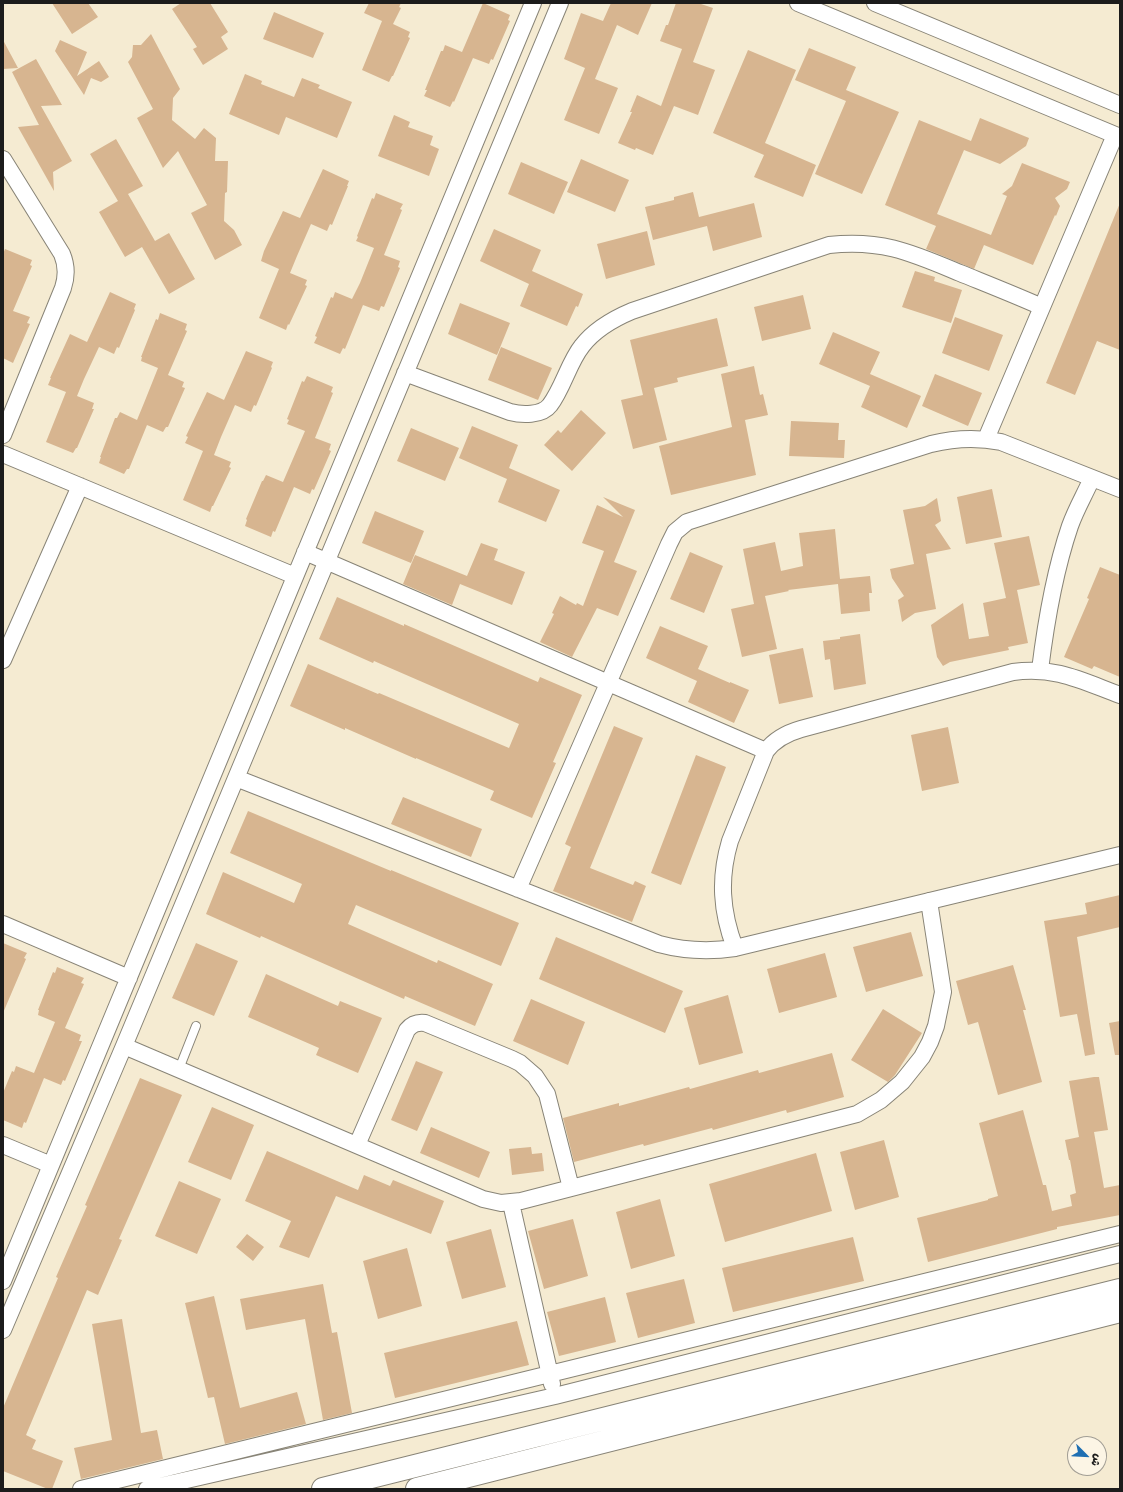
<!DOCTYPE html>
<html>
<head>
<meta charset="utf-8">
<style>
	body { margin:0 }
	#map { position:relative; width:1123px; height:1492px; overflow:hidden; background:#f5ebd2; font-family:Caveat,"Playpen Sans Arabic",sans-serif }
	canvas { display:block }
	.frame { position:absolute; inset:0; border:4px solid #1c1c1c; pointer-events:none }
	.north { position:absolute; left:1067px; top:1436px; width:40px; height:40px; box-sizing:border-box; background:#fcf5e5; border:1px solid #a29e95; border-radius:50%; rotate:114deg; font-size:11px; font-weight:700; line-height:16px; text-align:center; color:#1c1c1c }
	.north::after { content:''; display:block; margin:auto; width:14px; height:18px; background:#1f6fb2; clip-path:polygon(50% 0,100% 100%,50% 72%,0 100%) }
</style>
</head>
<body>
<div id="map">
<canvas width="1123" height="1492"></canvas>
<div class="frame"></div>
<div class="north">ش</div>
</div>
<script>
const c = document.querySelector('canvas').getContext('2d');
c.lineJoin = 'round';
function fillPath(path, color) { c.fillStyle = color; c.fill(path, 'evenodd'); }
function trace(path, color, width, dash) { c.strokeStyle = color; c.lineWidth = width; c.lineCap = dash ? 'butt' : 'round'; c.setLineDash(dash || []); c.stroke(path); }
fillPath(new Path2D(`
	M52 3H88L98 17 72 34Z
	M181 3H210L228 32 221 37 228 49 203 65 193 49 197 47 172 9Z
	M369 3H401L399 7 401 8 393 24 410 32 408 37 410 38 393 76H392L389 82 362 70 382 21 364 13Z
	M483 3 510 15 508 20 510 21 493 60 491 59 489 64 473 58 454 102 453 101 450 107 424 96 427 90H425L441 51H443L445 45 462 52Z
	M611 3H652L638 35 617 25 595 79 618 88 599 134 564 120 585 68 564 59 581 13 603 21Z
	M676 3H698L713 8 693 62 715 70 698 115 674 106 653 155 636 148 635 150 618 143 632 112H630L637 95 661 106 682 49 660 41 666 25H668Z
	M274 12 324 33 313 58 263 39Z
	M151 34 180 89 173 98 172 120 195 139 204 128 216 138 215 161H228L227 192 225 193 224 221 234 230 242 245 215 260 191 213 207 205 178 151 163 168 137 118 153 109 128 62 132 57 133 45H141Z
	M3 40 18 68 3 69Z
	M60 40 87 52 77 76 99 61 109 77 101 82 91 78 84 95 55 51Z
	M809 48 856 67 846 90 899 112 862 194 815 174 846 101 795 80Z
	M748 50 796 70 765 143 816 165 803 197 754 177 764 155 713 133Z
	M36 59 62 105 41 106 72 161 53 172 54 191 18 127 39 125 12 72Z
	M245 74 262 81 261 84 294 97 302 78 320 85 318 88 352 102 337 138 286 117 279 135 229 114Z
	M394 115 410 122 408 127 433 136 430 145 439 149 429 176 378 156Z
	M980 118 1029 138 1026 146 1000 164 964 150 937 214 991 235 1007 196 1002 194 1012 186 1022 163 1070 182 1067 189 1055 198 1060 206 1056 216 1055 215 1033 265 984 245 974 269 926 249 936 226 885 205 919 120 971 141Z
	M116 139 143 186 128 194 155 241 169 233 195 279 169 294 142 247 125 257 99 212 118 201 90 154Z
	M581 159 629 180 615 212 567 192Z
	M521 162 568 182 554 214 508 194Z
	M323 169 349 181 347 186H348L332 225 330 224 327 231 311 224 297 256 290 273 307 280 305 285 307 286 289 325 288 324 286 330 259 318 279 269 261 261 264 251 283 211 300 218Z
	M693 192 699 217 754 203 762 237 713 251 707 226 653 240 645 207 674 200V197Z
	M376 193 403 204 400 209 402 210 384 255 400 261 398 267 400 268 384 307 381 306 379 311 363 305 345 349 343 348 340 354 314 343 317 337 315 336 331 297 333 298 335 292 352 299 360 283 374 248 356 241 358 237 357 236 372 198 374 199Z
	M1120 203V350L1097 341 1075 395 1046 383Z
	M494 229 541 250 532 271 583 294 578 307 576 306 567 326 520 306 529 284 480 261Z
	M647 231 655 265 606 279 597 244Z
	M5 249 32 260 30 265 32 266 13 311 30 317 27 323 30 324 13 363 3 358V254Z
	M915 271 935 277 934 281 962 290 951 323 902 307Z
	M110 292 136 304 134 309 135 310 119 348 117 347 114 354 99 347 84 379 77 396 94 403 92 409H94L77 448H76L73 453 46 442 66 392 48 385 51 378H50L70 334 87 342Z
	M803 295 811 329 762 341 754 307Z
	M460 303 510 323 497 355 448 334Z
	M160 313 187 324 185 330 187 331 168 375 184 382 182 387 185 388 168 427H166L163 432 147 425 129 469H127L124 474 99 463 101 457H100L115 418H117L120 412 137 420 144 403 158 368 141 361 142 357H141L156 319 158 320Z
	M955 317 1003 335 989 371 942 353Z
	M717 318 728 366 677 378 678 382 654 388 667 440 633 449 621 400 643 395 630 340Z
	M833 332 880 352 870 374 921 396 907 428 861 407 870 386 819 364Z
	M501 347 552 368 538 400 488 380Z
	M246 351 273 362 271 367 272 368 256 406 254 405 251 412 235 405 221 437 214 455 231 462 229 467 231 468 213 506H212L210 512 183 500 203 451 185 443 188 437 186 436 207 392 224 400Z
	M754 366 760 395 763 394 768 415 745 420 756 475 671 495 659 446 732 427 721 374Z
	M935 374 982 393 968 426 922 406Z
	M307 376 333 387 331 392 333 393 315 438 331 444 329 450 331 451 314 490 312 489 310 494 294 487 275 532 273 531 271 537 245 526 247 520 246 519 262 481H263L266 475 283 482 305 431 287 424 289 420 287 419 302 381 304 382Z
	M581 410 606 433 572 471 544 445 558 430 561 433Z
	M791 421 839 423 838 440H845L844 458 789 456Z
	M472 426 518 445 509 468 560 490 546 522 498 502 507 479 459 458Z
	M411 428 459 448 445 481 397 461Z
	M992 489 1002 537 966 544 957 497Z
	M603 497 635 510 614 562 637 571 618 616 597 608 572 657 540 642 554 614 552 613 560 596 576 605 577 603 583 606 604 551 582 543 597 505 623 517Z
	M937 498 941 521 935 525 951 549 926 554 936 609 915 613 902 622 898 600 904 596 892 578 890 569 914 564 903 510 925 506Z
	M375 511 424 531 411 563 362 543Z
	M835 529 840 579 870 576 872 593H869L870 611 841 614 838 584 788 590 789 591 765 596 777 649 742 657 731 609 754 604 743 549 775 542 781 571 803 566 799 533Z
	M1029 536 1040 585 1017 590 1028 643 1008 647 1009 650 950 662 943 666 937 657 931 625 963 603 969 639 989 636 983 603 1006 598 994 543Z
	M481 543 498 549 494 560 525 572 512 605 460 584 452 605 403 584 415 555 467 576Z
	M690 552 723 566 704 613 670 599Z
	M1100 567 1120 575V677L1094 666 1092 669 1064 657 1089 599 1087 598Z
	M337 597 404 626V624L538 682 540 677 582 695 553 762 556 763 532 818 490 800 494 791 416 758V759L345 728V730L290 706 308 664 378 694 379 693 509 748 519 724 374 661 373 663 319 639Z
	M660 626 708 646 698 669 730 683V682L749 690 734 723 688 702 697 681 646 658Z
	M860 634 866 684 834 690 830 659 825 660 823 641 840 639V637Z
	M803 648 813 697 779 704 769 655Z
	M614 726 643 738 590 868 633 885 635 881 646 886 632 922 553 891 571 847 565 844Z
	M948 727 959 783 922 791 911 735Z
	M696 755 726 767 681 885 651 873Z
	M403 797 482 829 471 857 391 824Z
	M248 811 391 871V870L519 923 501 966 356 905 348 924 437 963 438 960 493 984 475 1026 405 996 404 999 261 936 260 938 206 914 223 872 294 903 302 884 230 853Z
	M1120 895V927L1077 937 1095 1054 1085 1056 1077 1014 1060 1017 1044 921 1087 914 1085 903Z
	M911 932 923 976 866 992 853 947Z
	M556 937 683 991 665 1033 539 979Z
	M3 943 27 953 24 958 26 959 3 1013Z
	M196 943 238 961 214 1016 172 998Z
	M825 953 837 997 779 1013 767 969Z
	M1013 965 1026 1010H1023L1042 1082 998 1095 978 1022 968 1025 956 981Z
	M57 967 84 978 81 983 84 984 65 1028 81 1035 79 1041H82L65 1081 63 1080 61 1085 44 1078 26 1123 24 1122 22 1128 3 1120V1093L12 1071 14 1072 16 1066 34 1073 55 1022 38 1015 39 1010H38L53 972 55 973Z
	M266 974 338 1006 340 1001 382 1018 358 1073 316 1055 319 1048 248 1017Z
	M728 995 743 1053 699 1065 684 1008Z
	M531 999 585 1022 568 1065 513 1041Z
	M883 1009 922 1033 895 1075 888 1082 851 1060Z
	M1120 1021V1055H1115L1109 1023Z
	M832 1053 844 1097 787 1113 786 1110 713 1130 712 1128 644 1146 643 1144 574 1162 563 1118 619 1103V1106L689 1087 690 1089 758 1070 759 1073Z
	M416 1061 443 1072 417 1131 391 1120Z
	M1094 1077H1099L1108 1130 1094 1132 1104 1188 1120 1185V1215L1057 1227V1229L928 1262 917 1218 988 1200V1199L998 1196 979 1123 1023 1110 1043 1185H1046L1052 1211 1072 1206 1070 1195 1076 1193 1070 1160H1069L1065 1140 1079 1137 1069 1081Z
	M140 1078 182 1095 119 1239 122 1240 98 1295 87 1290 26 1435 36 1440 32 1449 63 1461 52 1489H48L3 1471V1408L58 1278 56 1277 87 1206 85 1205Z
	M212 1107 254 1125 231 1180 188 1162Z
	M431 1127 490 1152 479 1178 420 1153Z
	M884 1140 899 1197 855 1210 840 1152Z
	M531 1147 532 1154 542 1153 544 1171 512 1175 509 1149Z
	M267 1151 358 1190 364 1175 390 1186 393 1180 444 1201 431 1234 336 1196 309 1258 279 1247 291 1221 245 1201Z
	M816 1153 832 1211 725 1242 709 1184Z
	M179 1181 221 1199 197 1254 155 1236Z
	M660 1199 675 1256 631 1269 616 1212Z
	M573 1219 588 1276 544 1289 528 1231Z
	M491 1229 506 1287 462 1299 446 1242Z
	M247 1234 264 1247 253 1261 236 1247Z
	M853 1237 864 1281 733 1312 722 1268Z
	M407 1248 422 1306 378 1319 363 1261Z
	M684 1279 695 1323 638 1338 626 1293Z
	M323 1284 332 1333 337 1332 352 1413 323 1420 305 1319 246 1330 240 1299Z
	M214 1296 240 1408 297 1392 306 1424 225 1444 214 1397 208 1398 185 1303Z
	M605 1297 616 1342 559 1356 547 1312Z
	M122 1319 141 1433 157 1430 163 1459 81 1479 74 1448 112 1440 92 1324Z
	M517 1321 529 1365 395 1398 384 1353Z`), '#d7b590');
const lane = new Path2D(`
	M179 1069 196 1026`);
const street = new Path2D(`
	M798 3 1120 137
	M875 3 1120 105
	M3 159 62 254C67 266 67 276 63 288L3 435
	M405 373 510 412C521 415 542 416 550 405 563 388 569 362 582 346 595 329 613 319 632 311L829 245C882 239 912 253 960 273 987 284 1015 295 1042 307
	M986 439 1115 135
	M3 454 295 576
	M305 552 766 751
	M3 660 80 486
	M1040 670C1046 621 1054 573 1070 526 1076 509 1085 494 1092 478
	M236 778 659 944C685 951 708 952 735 948L1120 855
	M518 889 669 544 675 532 687 522 931 444C955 438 977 437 1001 442L1120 489
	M3 924 129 978
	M735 948C721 911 719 878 730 841L766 751C775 739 787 733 801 729L1013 672C1055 666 1082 681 1120 695
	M124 1046 483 1199 501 1203 521 1201 857 1114 881 1100 902 1082 922 1057 930 1042 936 1026 943 992 929 901
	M3 1145 51 1165
	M357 1145 407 1030C412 1024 417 1022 425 1023L512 1059 520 1063 535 1076 547 1094 571 1188
	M511 1203 552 1384
	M3 1281 533 3
	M3 1330 124 1046 560 3
	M81 1489 1120 1234
	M147 1489 555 1396 1120 1254`);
const secondary = new Path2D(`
	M323 1489 1120 1290
	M417 1489 1120 1311`);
trace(lane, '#888477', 10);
trace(street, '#888477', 18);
trace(secondary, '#888477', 24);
trace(lane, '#fff', 8);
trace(street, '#fff', 16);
trace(secondary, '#fff', 22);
</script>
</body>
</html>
